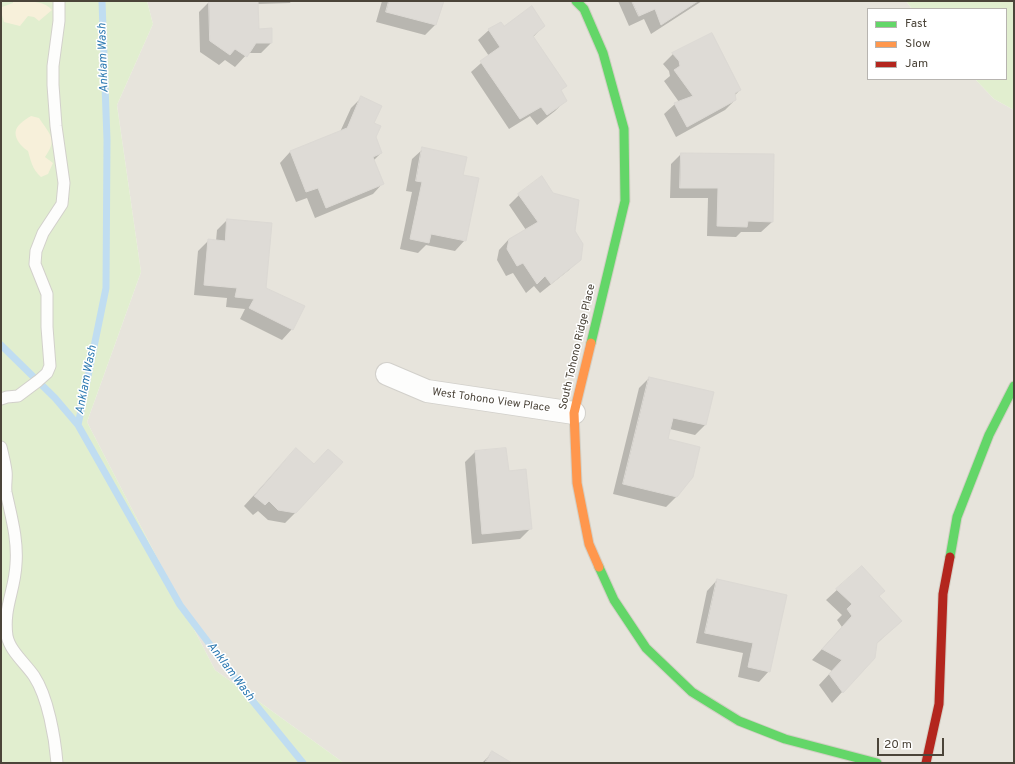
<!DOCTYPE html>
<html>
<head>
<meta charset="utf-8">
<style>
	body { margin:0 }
	#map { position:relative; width:1015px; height:764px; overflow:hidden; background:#f4f2ee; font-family:Overpass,sans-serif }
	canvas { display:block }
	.frame { position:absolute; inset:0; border:2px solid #4b4439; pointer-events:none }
	.legend { position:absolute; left:867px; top:8px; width:140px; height:72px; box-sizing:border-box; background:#fff; border:1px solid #b7b4b0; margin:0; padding:5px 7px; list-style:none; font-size:12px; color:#4b4439 }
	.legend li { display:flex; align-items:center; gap:8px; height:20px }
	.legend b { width:20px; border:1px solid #b7b4b0 }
	.scale { position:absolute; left:877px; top:738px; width:67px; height:18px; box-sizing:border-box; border:2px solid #4b4439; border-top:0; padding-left:5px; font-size:12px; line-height:14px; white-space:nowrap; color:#4b4439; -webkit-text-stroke:3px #fff; paint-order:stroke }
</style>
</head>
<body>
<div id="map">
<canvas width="1015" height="764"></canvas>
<div class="frame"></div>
<ul class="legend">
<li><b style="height:5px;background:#63d668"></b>Fast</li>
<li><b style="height:5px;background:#ff974d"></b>Slow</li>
<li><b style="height:5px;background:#b3261e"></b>Jam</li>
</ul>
<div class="scale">20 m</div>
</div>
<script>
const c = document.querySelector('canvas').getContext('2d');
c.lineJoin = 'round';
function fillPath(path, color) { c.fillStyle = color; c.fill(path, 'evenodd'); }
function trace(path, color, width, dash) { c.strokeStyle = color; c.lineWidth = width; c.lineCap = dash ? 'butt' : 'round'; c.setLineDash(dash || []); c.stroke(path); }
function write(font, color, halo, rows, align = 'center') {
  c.font = font + ' Overpass,sans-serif'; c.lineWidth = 3; c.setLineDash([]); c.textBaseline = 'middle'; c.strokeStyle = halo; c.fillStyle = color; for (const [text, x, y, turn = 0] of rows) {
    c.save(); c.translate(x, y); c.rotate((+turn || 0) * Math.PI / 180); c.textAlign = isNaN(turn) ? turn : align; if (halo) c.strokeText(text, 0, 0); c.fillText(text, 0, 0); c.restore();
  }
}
fillPath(new Path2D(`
	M147 1H906L912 9H868V79H975L994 99 1014 110V763H344L215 670 87 422 141 272 117 105 153 24Z`), '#e7e4dc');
fillPath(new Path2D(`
	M1 1H147L153 24 117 105 141 272 87 422 215 670 344 763H1Z
	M906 1H1014V110L994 99 975 79H1006V9H912Z`), '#e1eecf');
fillPath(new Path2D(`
	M13 1C26 1 44 0 52 10L39 21 34 17 28 16 20 26 4 22 2 15V7L13 3Z
	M31 116 39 118C50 135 58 139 45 157L53 163 48 174 41 177C32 169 31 161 28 151 19 145 10 133 20 124 23 121 27 118 31 116Z`), '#f7f0da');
fillPath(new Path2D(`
	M221 1H291L290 3 257 4 258 30 271 43 261 53H248L235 67 225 60 219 65 200 52 199 12 209 2Z
	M382 1H443L435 25 425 35 376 22Z
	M618 1H702L651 34 644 19 629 26Z
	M544 26 533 37 565 101 555 111 537 125 530 116 509 129 471 72 489 56 478 40 489 30 503 27Z
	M712 34 740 90 734 96 735 100 725 110 676 137 664 114 675 104 679 102 664 81 670 76 669 71 663 64 673 54Z
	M361 98 372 124 375 137 381 153 374 160 383 183 373 194 315 218 307 198 296 202 280 163 290 152 340 132 351 108Z
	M423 149 465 240 455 251 426 245 418 253 400 249 412 192 406 191 412 159Z
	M681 154 772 222 761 232H741L736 237 707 236 708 198H670L671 164Z
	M519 195 574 231 580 259 569 270 540 293 534 286 526 293 513 273 506 276 497 260 499 250 509 239 526 230 509 205Z
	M227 220 265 288 292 329 282 340 240 319 245 309 226 307 227 298 194 295 198 251 209 240 216 241 217 230Z
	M649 378 713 393 705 425 695 435 670 429 667 440 677 496 666 507 613 494 639 388Z
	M475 452 508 472 530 529 520 539 472 544 465 462Z
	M286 460 296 512 285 523 268 520 258 511 253 515 244 506Z
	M862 567 878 596 901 621 875 645 874 657 832 703 819 685 832 671 812 660 842 627 837 620 842 615 826 600Z
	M717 580 769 671 759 682 738 677 743 653 696 643 707 591Z
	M492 753 510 763H482Z`), '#0003');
trace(new Path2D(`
	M102 1 107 140 106 288 78 425 180 605 251 699 303 763
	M1 345 55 398 78 425`), '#c0ddf1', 7);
const building = new Path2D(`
	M209 1H258L259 29 272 28V43H256L247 57 235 49 230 55 210 41Z
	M389 1H444L436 25 386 12Z
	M632 1H698L661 25 655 9 639 16Z
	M532 6 545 26 533 36 567 86 561 90 567 101 547 115 541 107 520 119 480 61 500 47 488 29 501 22 504 26Z
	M712 33 741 90 735 93 736 100 687 127 674 103 693 96 674 70 680 66 679 61 672 53Z
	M361 96 382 106 374 123 381 126 376 137 382 153 373 157 384 184 326 208 318 188 306 192 290 151 347 128Z
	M422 147 467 157 463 175 479 178 466 241 431 234 429 243 410 239 422 182 416 181Z
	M681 153 774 154 773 222 748 221 747 227 717 226 718 188H680Z
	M542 176 553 193 579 200 575 231 583 244 581 260 551 284 545 276 537 284 523 263 517 266 507 249 509 239 538 222 518 194Z
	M227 219 272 223 266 288 305 306 293 330 249 308 254 299 235 297 237 288 204 285 208 239 225 241Z
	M649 377 714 392 706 425 673 418 668 439 700 447 693 477 677 497 623 484Z
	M296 448 314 464 328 449 343 462 296 513 278 510 269 501 265 505 254 496Z
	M506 448 509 471 526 469 532 529 482 534 475 451Z
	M862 566 885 591 879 596 902 621 877 643 875 658 843 693 829 674 842 660 822 649 852 616 847 609 852 604 836 589Z
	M717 579 787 595 770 672 748 667 753 643 705 633Z
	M492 751 512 763H485Z`);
fillPath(building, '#dedbd6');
trace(building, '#dcd9d4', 1);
const lane = new Path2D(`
	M1 399 7 397 18 396 38 381 47 373 50 366 47 327V294L35 264 36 251 43 233 62 204 64 183 56 126 53 85V66L59 21V1
	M1 447C3 455 5 463 6 471 7 478 5 485 6 492 11 516 18 539 16 564 15 590 3 608 7 636 10 651 25 663 34 676 48 697 55 738 57 763`);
const street = new Path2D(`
	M387 374 427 391 574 413`);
const fast = new Path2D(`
	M576 1 584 9 603 53 624 129 625 201 591 343
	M950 557 957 517 989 435 1014 386
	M599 567 614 600 646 648 692 692 739 721 785 739 877 763`);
const slow = new Path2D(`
	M591 343 574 413 577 483 589 544 599 567`);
const jam = new Path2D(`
	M926 763 939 704 943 594 950 557`);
trace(lane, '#d2d0cb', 13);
trace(street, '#d2d0cb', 24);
trace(fast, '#d3cfc5', 11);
trace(slow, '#d3cfc5', 11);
trace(jam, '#d3cfc5', 11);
trace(lane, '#fdfdfc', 11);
trace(street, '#fdfdfc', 22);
trace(fast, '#63d668', 9);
trace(slow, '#ff974d', 9);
trace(jam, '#b3261e', 9);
write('11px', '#4b4439', '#fff', [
	["South Tohono Ridge Place",578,347,-77],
	["West Tohono View Place",491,401,8]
]);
write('italic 12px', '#2e7ab2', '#fff', [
	["Anklam Wash",104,58,-92],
	["Anklam Wash",87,380,-79],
	["Anklam Wash",230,672,53]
]);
</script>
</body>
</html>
